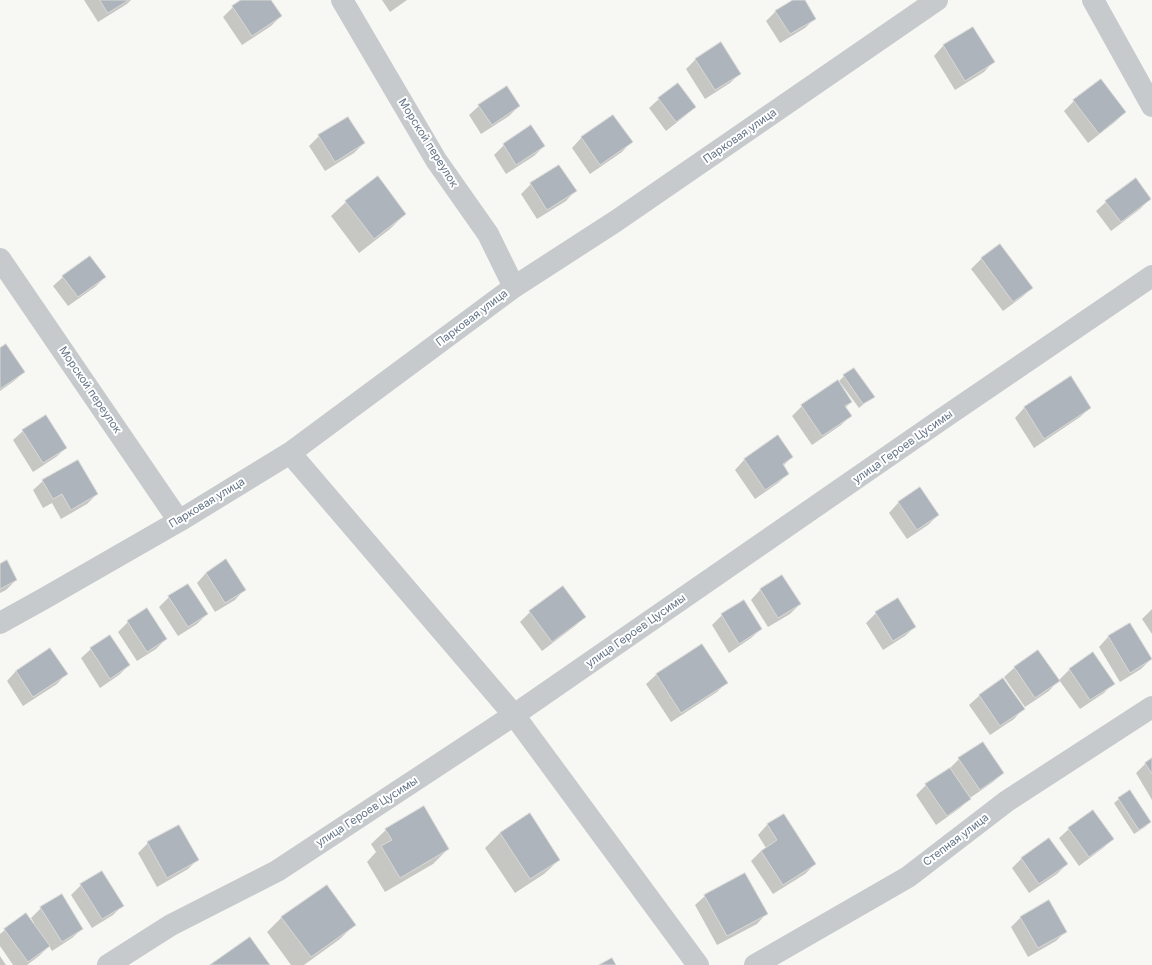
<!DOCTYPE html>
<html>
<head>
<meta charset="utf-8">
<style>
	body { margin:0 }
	canvas { display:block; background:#f7f7f3 }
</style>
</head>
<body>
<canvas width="1152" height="965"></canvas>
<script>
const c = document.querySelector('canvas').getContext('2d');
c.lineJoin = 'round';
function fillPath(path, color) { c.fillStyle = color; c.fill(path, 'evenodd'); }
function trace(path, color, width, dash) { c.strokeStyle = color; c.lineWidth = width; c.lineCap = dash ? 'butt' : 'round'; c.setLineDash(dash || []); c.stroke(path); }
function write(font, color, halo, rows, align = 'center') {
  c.font = font + ' Inter,sans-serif'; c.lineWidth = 4; c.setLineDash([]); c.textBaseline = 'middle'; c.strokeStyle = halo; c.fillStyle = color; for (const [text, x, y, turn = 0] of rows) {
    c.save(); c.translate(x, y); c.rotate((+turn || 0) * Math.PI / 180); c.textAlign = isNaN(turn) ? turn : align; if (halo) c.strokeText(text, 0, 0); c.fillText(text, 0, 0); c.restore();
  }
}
fillPath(new Path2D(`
	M84 0H131L127 4 98 22Z
	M243 0H270L281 16 271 26 242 45 223 17 233 7Z
	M382 0H407L390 12Z
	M795 0H803L815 18 805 28 780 43 766 21 776 11Z
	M972 28 993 62 984 72 955 90 934 56 943 46Z
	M696 59 740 73 730 83 705 99 686 69Z
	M1100 81 1125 112 1115 122 1088 143 1064 111 1074 101Z
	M659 99 694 107 685 116 666 131 649 108Z
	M479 106H519L509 116 481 134 469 115Z
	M613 116 631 142 622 152 590 174 572 148 581 138Z
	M319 136 364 143 354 153 325 171 309 146Z
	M504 145 544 146 534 156 506 174 494 155Z
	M559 166 575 191 566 201 537 219 521 194 531 184Z
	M1150 199 1140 209 1111 231 1096 211 1106 202Z
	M346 202 405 214 390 229 359 253 331 216Z
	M1000 245 1032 288 1022 297 1003 311 971 269 981 259Z
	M63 277H105L95 287 68 306 53 286Z
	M0 349 24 372 14 381 0 391Z
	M844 376 873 396 859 408 839 381Z
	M1071 378 1090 408 1080 417 1034 448 1015 418 1024 408Z
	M851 402 845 408 850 416 841 425 812 445 792 416 802 406Z
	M23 431 66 448 56 457 33 472 13 440Z
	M778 437 792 457 783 466 788 474 778 483 755 499 735 470 744 460Z
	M43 481 97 494 87 504 61 519 52 503 43 508 33 490Z
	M920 488 938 515 928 525 907 539 889 513 898 503Z
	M0 565 16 580 6 590 0 593Z
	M206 573 244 590 235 600 215 612 197 583Z
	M782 576 800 604 790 614 768 627 751 600 760 590Z
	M188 585 207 614 197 624 178 636 159 607 169 597Z
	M744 601 761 629 751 638 729 653 712 625 722 615Z
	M1152 609V634L1142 619Z
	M530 612 584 617 575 626 542 651 520 622Z
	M876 613 915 627 905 636 883 650 866 623Z
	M128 622 166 639 156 649 137 661 118 632Z
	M1129 624 1151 659 1141 669 1120 682 1099 647 1108 637Z
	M702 645 727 682 717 692 671 722 646 684 656 675Z
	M91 649 129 665 119 675 100 688 81 658Z
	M1038 651 1058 681 1049 691 1025 707 1004 677 1014 668Z
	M1093 654 1113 683 1104 693 1080 709 1059 680 1069 670Z
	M16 671 66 674 57 684 23 706 7 681Z
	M1003 679 1023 709 1014 719 990 735 969 705 979 696Z
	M982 743 1003 773 993 782 970 798 960 808 936 825 916 795 926 785 949 769 959 759Z
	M1152 760V800L1136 773 1146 763Z
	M1119 799 1150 822 1145 827 1134 834 1114 803Z
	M529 814 559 860 544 874 515 893 485 848 500 833Z
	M784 815 815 864 805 874 773 894 751 861 761 851 766 848 758 835 767 825Z
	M1069 829 1113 839 1103 848 1079 866 1059 838Z
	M386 830 448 849 433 864 385 892 367 862 376 852 371 844Z
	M1049 839 1067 864 1057 874 1029 893 1012 868 1021 859Z
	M148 843 197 860 188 869 157 887 138 853Z
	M81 885 122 906 113 915 92 928 71 895Z
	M61 895 82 929 72 938 52 951 49 946 39 956 27 965H13L0 946V934L5 930 33 924 34 923 31 918 41 908Z
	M705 896 766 914 757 924 717 945 695 905Z
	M282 917 354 925 340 939 304 965H291L267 932Z
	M1021 917 1066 931 1056 941 1028 957 1011 927Z
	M0 956 6 965H0Z`), '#0003');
const building = new Path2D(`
	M100 0H129L108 13Z
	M241 0H271L282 16 252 36 232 6Z
	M793 0H805L816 19 790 34 775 11Z
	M973 27 995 62 965 81 943 45Z
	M721 42 741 74 715 90 695 59Z
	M1101 79 1126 112 1099 134 1073 100Z
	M678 83 696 107 676 122 658 98Z
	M507 86 520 106 492 125 478 105Z
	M613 115 633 142 600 165 581 137Z
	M348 117 365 143 335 162 318 135Z
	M531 125 545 146 516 165 503 144Z
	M559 165 577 191 547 210 530 183Z
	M378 176 406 214 374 239 345 201Z
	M1136 178 1151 199 1121 222 1105 201Z
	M1000 244 1033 288 1013 302 981 258Z
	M90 256 106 277 78 297 62 276Z
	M6 344 25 372 0 389V348Z
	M854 368 875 397 863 404 843 375Z
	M1071 376 1091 408 1044 439 1024 407Z
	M838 380 852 402 845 406 852 416 822 436 801 405Z
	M46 415 67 448 43 463 22 430Z
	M778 435 793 457 783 464 789 474 765 490 744 459Z
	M78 460 98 494 71 510 62 494 53 499 42 480Z
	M920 487 939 515 917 530 898 502Z
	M226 559 246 590 225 603 206 573Z
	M7 560 17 580 0 589V564Z
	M782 575 801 604 778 618 760 589Z
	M188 584 208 614 188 627 168 596Z
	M563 586 586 617 552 642 529 611Z
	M898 598 916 627 893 641 875 612Z
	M744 600 762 629 739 644 721 614Z
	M147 608 167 639 147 652 127 621Z
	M1130 623 1152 659 1130 673 1108 636Z
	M110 635 130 665 110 679 90 648Z
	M702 644 728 683 681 713 656 674Z
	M50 648 68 674 33 697 16 671Z
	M1038 650 1060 681 1035 698 1014 667Z
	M1093 652 1115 684 1090 700 1069 669Z
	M1003 678 1025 709 1000 726 979 695Z
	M983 742 1004 773 980 790 958 758Z
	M1152 758V774L1145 763Z
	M950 768 971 799 947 816 925 784Z
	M1130 790 1151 822 1139 830 1118 798Z
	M424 806 449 849 400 878 381 846 392 840 385 829Z
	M1093 810 1114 839 1089 857 1068 828Z
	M530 813 560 860 530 879 500 833Z
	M784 814 816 864 783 885 761 851 777 840 767 824Z
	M179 825 199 860 167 878 147 842Z
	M1049 838 1068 864 1039 884 1021 858Z
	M102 871 124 906 102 919 80 884Z
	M745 873 768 914 727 936 704 895Z
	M327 885 356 925 311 957 281 917Z
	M62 894 83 929 62 942 40 907Z
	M1049 900 1067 932 1038 948 1020 917Z
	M26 913 50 946 28 962 4 929Z
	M250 937 270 965H210Z
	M612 958 616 965H599Z`);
fillPath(building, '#adb4bb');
trace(building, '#d8d8d6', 1);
trace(new Path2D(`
	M342 0 436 160 488 234 514 287
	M1093 0 1152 106
	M0 259 179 521
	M290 453 514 715 698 965
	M0 623 45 598 179 521 290 453 514 287 616 221 937 0
	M108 965 171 925 277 871 514 715 942 419 1152 276
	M755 965 908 877 1007 801 1152 707`), '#c6cacd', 22);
write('11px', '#647487', '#fff', [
	["Парковая улица",740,136,-35],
	["Морской переулок",428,143,58],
	["Парковая улица",472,318,-37],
	["Морской переулок",90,390,56],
	["улица Героев Цусимы",903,447,-35],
	["Парковая улица",207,503,-31],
	["улица Героев Цусимы",636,631,-35],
	["улица Героев Цусимы",367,812,-33],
	["Степная улица",956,840,-37]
]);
</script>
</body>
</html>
